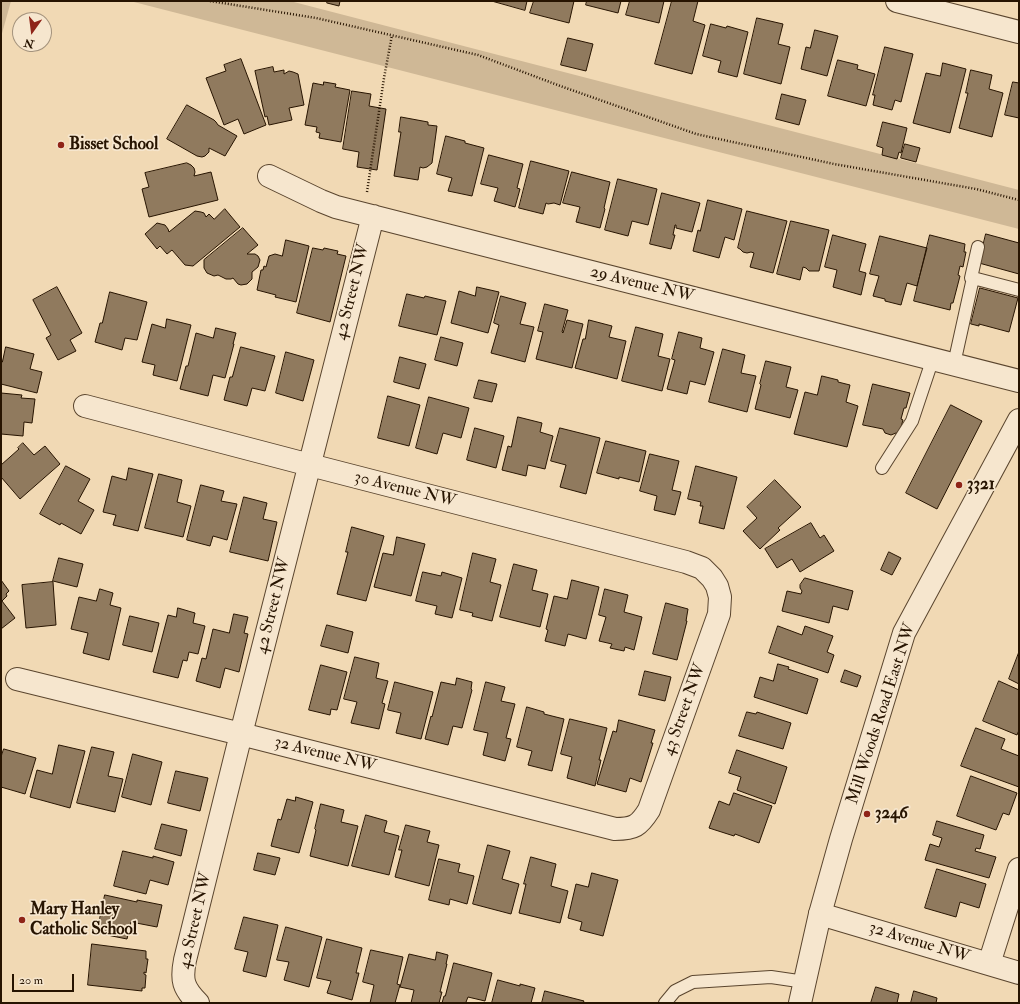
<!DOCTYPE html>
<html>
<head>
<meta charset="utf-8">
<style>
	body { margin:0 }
	#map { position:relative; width:1020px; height:1004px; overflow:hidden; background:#f1d9b4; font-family:"IM FELL Double Pica",serif }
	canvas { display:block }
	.frame { position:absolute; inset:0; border:2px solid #271401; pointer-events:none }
	.north { position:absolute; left:12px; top:12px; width:40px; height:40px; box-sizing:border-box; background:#f6e6ce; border:1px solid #a3927c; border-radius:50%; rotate:194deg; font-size:11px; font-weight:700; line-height:16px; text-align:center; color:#271401 }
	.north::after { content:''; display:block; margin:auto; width:14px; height:18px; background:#8f2418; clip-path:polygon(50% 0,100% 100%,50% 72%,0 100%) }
	.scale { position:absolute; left:12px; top:974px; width:62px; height:18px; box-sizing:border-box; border:2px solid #271401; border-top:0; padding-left:5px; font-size:12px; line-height:14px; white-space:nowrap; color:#271401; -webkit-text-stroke:3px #f6e6ce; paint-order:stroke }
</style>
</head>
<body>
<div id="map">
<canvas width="1020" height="1004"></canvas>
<div class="frame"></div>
<div class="north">N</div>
<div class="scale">20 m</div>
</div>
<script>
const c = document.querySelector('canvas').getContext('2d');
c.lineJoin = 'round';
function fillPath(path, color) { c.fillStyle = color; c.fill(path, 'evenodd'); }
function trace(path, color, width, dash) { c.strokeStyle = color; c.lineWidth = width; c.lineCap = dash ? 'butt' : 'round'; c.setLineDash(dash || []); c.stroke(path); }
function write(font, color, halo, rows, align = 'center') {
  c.font = font + ' "IM FELL Double Pica",serif'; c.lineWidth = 3.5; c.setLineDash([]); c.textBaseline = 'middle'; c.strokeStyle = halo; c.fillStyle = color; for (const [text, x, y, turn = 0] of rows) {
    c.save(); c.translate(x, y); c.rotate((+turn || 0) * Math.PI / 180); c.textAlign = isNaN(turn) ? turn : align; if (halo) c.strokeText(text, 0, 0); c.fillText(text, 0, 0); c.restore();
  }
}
fillPath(new Path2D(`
	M1 1H11L1 37Z
	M130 1H290L1019 190V229Z`), '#cfb896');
const building = new Path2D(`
	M328 1H340L339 6 327 3Z
	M492 1H527L525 10Z
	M534 1H574L569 23 530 13Z
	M587 1H621L618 13 586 5Z
	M630 1H664L659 23 626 15Z
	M672 1H698L693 21 705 25 692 74 655 64Z
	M757 18 783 24 778 44 790 47 781 84 744 74Z
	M711 24 726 28 727 26 748 32 737 77 718 72 721 61 703 56Z
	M815 30 838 36 827 76 801 69 806 47 810 48Z
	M568 38 593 44 586 71 561 65Z
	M885 47 913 54 901 102 895 100 892 110 873 105 875 95H873Z
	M241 59 266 125 244 134 238 119 224 125 206 78 226 71 224 65Z
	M838 60 858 65 857 69 875 74 866 106 828 96Z
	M943 63 966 69 950 133 913 123 926 73 940 76Z
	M273 67 274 72 284 70V74L289 71 293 72 298 74 304 105 289 108 292 120 269 125 267 116 265 117 255 71Z
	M971 70 992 75 989 89 1003 93 992 137 959 128 968 93H966Z
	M324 82 336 84 335 87 350 90 341 142 319 138 320 133 316 132 317 127 305 125 313 83 323 85Z
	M1013 82 1019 83V118L1005 115Z
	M352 91 371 94 369 106 386 109 377 170 357 167 359 152 343 149Z
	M782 94 806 100 799 125 776 119Z
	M187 105 214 120 216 122 218 125 237 136 225 156 209 148V152L205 156 202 157 197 156 167 139Z
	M401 117 428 122V125L437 126 432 163 427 167 423 168 420 167 418 180 394 176 401 132H399Z
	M883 122 907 128 901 153 899 152 897 159 882 155 883 148 877 146Z
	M446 136 465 141V143L484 148 472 196 448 191 452 178 437 174Z
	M905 144 920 148 916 162 901 158Z
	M489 155 523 164 517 188 520 189 515 207 494 201 498 188 481 184Z
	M531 161 569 171 560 205 554 203 548 204 546 203 543 214 519 208Z
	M187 163 191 165 194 168 195 172 194 176 211 172 218 200 149 217 142 189 149 187 145 173Z
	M572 172 610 182 604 208 605 209 600 228 576 222 580 207 563 203Z
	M618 179 657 189 648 225 632 221 628 236 605 230Z
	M662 193 700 203 692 232 676 228V225H675L673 235H675L671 249 650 244Z
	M708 200 742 209 734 240 725 237 719 258 693 251 698 230 700 231Z
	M225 209 240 227 193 266 185 265 172 250 167 254 160 246 157 249 145 234 157 223 165 225 168 229 169 232 195 211 201 212 204 213 206 217 209 214 214 219Z
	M747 211 787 221 773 273 750 267 754 253 751 252 747 253 743 252 740 249 738 248Z
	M791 221 829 230 819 271H809L806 268 803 267 800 280 777 274Z
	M243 228 258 245 247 254H255L258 256 260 260 258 267 252 272V279L247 284 241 285 238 284 233 278 231 279H226L218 275 214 276 207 273 204 268V260Z
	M986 234 1019 243V274L979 263Z
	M833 235 866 244 859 271 866 273 861 295 833 287 837 270 825 267Z
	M930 235 965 244 964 252H966L963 267 960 266 958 275 960 276 953 303H951L950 310 914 301Z
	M880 236 927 248 917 286 907 283 901 305 885 301V299L873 296 879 276 870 274Z
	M286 240 309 246 296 302 275 297 276 295 257 290 261 270H263L264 266 266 267 269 256 275 254 282 256Z
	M313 248 323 250 324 248 338 251 337 254 346 256 330 322 297 313Z
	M57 287 82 333 70 340 76 351 58 360 46 338 51 335 33 300Z
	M477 287 499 292 488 333 451 323 459 291 475 296Z
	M980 288 1018 298 1009 332 979 324V326L971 324Z
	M110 292 147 302 137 340 125 338 122 350 95 342 100 323H102Z
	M407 294 424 298 425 296 446 301 437 335 399 326Z
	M501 296 526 303 520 324 534 327 525 362 491 353 499 325 494 323Z
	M545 304 568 310 562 332 563 333 567 320 583 324 572 368 536 359 543 332 538 331Z
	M167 319 191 325 177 381 153 375 155 365 142 362 152 324 165 328Z
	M589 320 612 326 609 337 626 341 617 379 575 368 583 339H585Z
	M636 327 663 334 658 356 670 359 662 391 622 381Z
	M216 328 236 333 233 344H234L225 378 213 375 208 396 180 389 186 366H188L196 333 213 338Z
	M679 332 702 338 700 348 714 352 705 385 690 381 687 394 667 389 675 360 672 359Z
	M441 337 463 343 457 366 435 360Z
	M6 347 34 354 30 369 42 372 37 393 1 384V362H2Z
	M241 347 275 356 265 391 252 388 247 406 224 400 230 377H232Z
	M723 349 745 355 741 373 756 376 747 412 709 402Z
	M286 352 314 360 303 401 276 393Z
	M400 357 426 364 419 389 394 382Z
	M766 361 791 367 786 387 798 390 790 418 755 409 761 385 760 384Z
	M822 376 838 380V382L850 385 846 402 858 406 847 447 794 434 805 392 817 395Z
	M479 380 497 384 492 402 474 398Z
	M873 384 910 393 906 408H904L901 419 903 420 899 434 896 433 891 435 885 433 883 429 863 425Z
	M1 393 22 395 21 398 35 399 32 423 24 422 23 436 1 434Z
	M388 396 420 405 409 446 378 438Z
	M429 397 469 408 461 438 443 433 437 454 416 448Z
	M951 405 982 421 937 509 906 493Z
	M518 417 542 423 540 432 553 436 545 469 528 465 526 476 502 470 508 446 511 447Z
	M475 428 504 436 496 468 467 460Z
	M560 428 600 438 586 494 560 487 566 465 551 461Z
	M606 441 646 451 639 482 619 477V479L597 473Z
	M23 443 34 455 45 446 60 464 20 499 1 477V465L19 449 18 448Z
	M650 454 679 461 672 490 681 492 675 515 654 510 657 496 640 491Z
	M66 466 90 479 78 501 94 510 81 534 61 523 60 525 40 514Z
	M696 466 737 477 724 529 699 523 703 506H700L701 502 688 499Z
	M129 468 153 474 138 531 113 525 116 515 103 512 112 476 126 480Z
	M159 474 182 480 177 502 191 506 183 537 145 528Z
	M775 480 801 507 778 528 780 530 760 549 743 531 757 518 747 507Z
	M201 485 224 491 221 501 237 504 227 540 213 536 210 546 187 540Z
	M244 497 267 503 263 519 277 522 268 561 230 552Z
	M811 523 820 538 824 535 834 551 800 572 792 559 777 568 765 549Z
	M352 527 384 536 366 601 337 594 348 552H346Z
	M397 537 425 544 411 596 374 587 383 553 393 555Z
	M889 552 901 558 892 575 881 570Z
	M473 553 496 559 490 582 501 585 492 621 472 616 473 613 460 610Z
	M59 558 83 564 77 587 53 581Z
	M514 564 537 570 532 590 548 594 540 627 500 617Z
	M423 572 441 576 442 572 462 578 452 618 435 614 437 606 416 601Z
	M805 578 853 591 848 610 833 606 829 623 782 611 787 591 801 594 802 591 800 588V585Z
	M1 580 9 591 6 594 7 596 2 601 15 618 1 629Z
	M572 580 599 587 586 639 568 634 565 646 545 641 548 630 546 629 554 596 567 599Z
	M53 582 56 625 26 628 22 585Z
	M100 589 113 593 110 605 121 608 109 660 83 653 88 633 71 629 79 597 96 601Z
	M605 589 628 595 624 612 642 617 634 650 625 647 624 651 610 648 612 644 599 641 606 617 599 615Z
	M666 603 688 609 686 621H687L677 660 653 654Z
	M178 608 195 613 193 623 205 626 198 654 189 652 187 661 183 660 178 678 153 672 168 615 176 617Z
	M234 614 248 617 244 633 248 634 239 672 225 668 220 688 196 681 202 658 206 659 213 629 229 633Z
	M130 616 159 623 152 652 123 645Z
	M327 625 353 632 348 653 321 646Z
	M778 626 802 635 805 626 833 636 827 652 834 655 828 673 769 653Z
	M1019 652V684L1009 679Z
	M355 657 379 663 376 678 388 681 382 703 385 704 379 729 351 723 357 702 344 699Z
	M778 664 789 667 788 669 818 679 807 714 754 697 760 677 773 681Z
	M321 665 347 672 337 710 331 709 330 715 309 710Z
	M845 670 861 676 857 687 841 682Z
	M645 671 671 677 665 701 639 695Z
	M457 678 472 682 471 689 472 690 462 728 453 726 448 745 425 739 431 716 432 717 441 682 455 685Z
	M999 681 1019 690V730L1017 735 983 721Z
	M395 682 433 692 421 739 396 733 401 713 388 710Z
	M486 682 505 687 501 701 515 704 506 738 511 739 505 761 483 755 488 733 474 730Z
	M527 707 544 712V714L564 719 552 771 528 765 532 751 517 747Z
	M747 712 756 714 757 712 791 723 783 749 739 736Z
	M570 719 607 728 599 760H601L595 786 567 778 572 757 561 754Z
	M619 720 655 730 651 743H653L641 782 630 778 626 792 597 784 613 731 616 732Z
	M976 728 1005 739 1001 749 1019 756V787L961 766Z
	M59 745 85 751 70 808 30 797 37 770 52 774Z
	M92 747 114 752 108 776 123 779 115 812 77 803Z
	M4 749 36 758 25 794 1 787V757Z
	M737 750 787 767 775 804 737 790 741 777 729 773Z
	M133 754 162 762 151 805 122 797Z
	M176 771 208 778 200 811 168 803Z
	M971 776 1017 793 1009 815 1003 813 996 830 957 816Z
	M734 793 772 806 759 843 735 834 734 836 709 828 719 801 729 805Z
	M296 797 313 802 299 853 271 846 278 819 281 820 287 799 295 801Z
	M321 804 344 810 341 822 358 826 348 866 310 856 316 830 315 829Z
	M366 815 387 821 384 832 399 836 389 875 352 866Z
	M937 821 984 835 980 849 976 848 975 851 996 857 989 878 925 860 930 844 939 847 942 838 933 835Z
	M162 824 187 830 181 856 155 849Z
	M406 825 430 831 427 842 439 845 429 886 395 877 402 850H399Z
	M488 845 510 851 502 879 519 884 511 914 473 904Z
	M123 851 153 858V856L174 862 168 885 150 880 146 894 114 886Z
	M258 853 280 858 275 875 254 870Z
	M531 857 556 864 551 886 568 891 560 923 519 913 526 884H524Z
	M439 859 460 864 458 872 474 876 467 904 450 899 449 905 429 900Z
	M937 869 986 884 979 908 960 902 956 917 925 908Z
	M592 873 618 880 603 936 580 930 582 922 568 918 576 884 588 887Z
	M105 895 137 902V900L162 905 157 927 131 922 127 939 97 933Z
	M244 917 278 925 266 977 243 971 248 952 235 949Z
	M286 927 322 937 309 987 284 980 289 962 277 960Z
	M327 939 362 948 356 973H359L352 1000 327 993 331 981 317 978Z
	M92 944 146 951V959H148L146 973 144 972V974L146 975 145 988H142V991L88 985Z
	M371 950 403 957 397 984 400 985 395 1003H370L374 985 363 982Z
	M437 952 448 955 446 964H447L440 992H442L439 1003H411L414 990 400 987 409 954 435 960Z
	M454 963 492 973 485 1001 468 997 466 1002 468 1003H442L444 996H445Z
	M498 980 520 986V984L535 988 531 1003H492Z
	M876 987 899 994 897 1003H871Z
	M545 991 584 1001 583 1003H542Z
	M914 991 937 998 936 1003H911Z`);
fillPath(building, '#907a5e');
trace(building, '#271401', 1);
const service = new Path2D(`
	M973 278 1019 290
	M954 364 973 278H971L978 247
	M882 468 912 421 933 358
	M665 1003 675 991 693 982 771 977 805 982`);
const minor = new Path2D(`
	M897 1 1019 32
	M269 176 321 201 336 207 1019 381
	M17 679 241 734 615 829C634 829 639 826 649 810L719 614 720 597 717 586 712 578 702 568 686 562 310 465 85 406
	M820 914 1019 973
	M989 964 1019 869
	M198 1003C183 988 181 980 185 960L241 734 373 216`);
const tertiary = new Path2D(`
	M800 1003 820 914 841 839 904 633 1019 420`);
trace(service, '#5a452e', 14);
trace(minor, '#5a452e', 24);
trace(tertiary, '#5a452e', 24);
trace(new Path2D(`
	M210 1 316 18 478 55 563 87 696 134 834 164 976 189 1019 200
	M367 192 384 78 392 35`), '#271401', 2.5, [1, 2]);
trace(service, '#f6e6ce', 12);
trace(minor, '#f6e6ce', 22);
trace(tertiary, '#f6e6ce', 22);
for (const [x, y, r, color] of [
	[61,145,4,"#8f2418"],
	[959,485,4,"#8f2418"],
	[867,814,4,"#8f2418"],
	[22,920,4,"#8f2418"]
]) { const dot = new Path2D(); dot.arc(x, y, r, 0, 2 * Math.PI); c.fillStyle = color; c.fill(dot); trace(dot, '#f6e6ce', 1.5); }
write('bold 17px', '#271401', '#f6e6ce', [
	["Bisset School",69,145],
	["3321",967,485],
	["3246",875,814],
	["Mary Hanley",30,910],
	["Catholic School",30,930]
], 'left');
write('17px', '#271401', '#f6e6ce', [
	["29 Avenue NW",642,285,14],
	["42 Street NW",353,292,-76],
	["30 Avenue NW",405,490,14],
	["42 Street NW",274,606,-76],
	["43 Street NW",685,710,-70],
	["Mill Woods Road East NW",882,714,-72],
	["32 Avenue NW",325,755,14],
	["42 Street NW",196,921,-77],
	["32 Avenue NW",919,943,17]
]);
</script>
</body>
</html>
